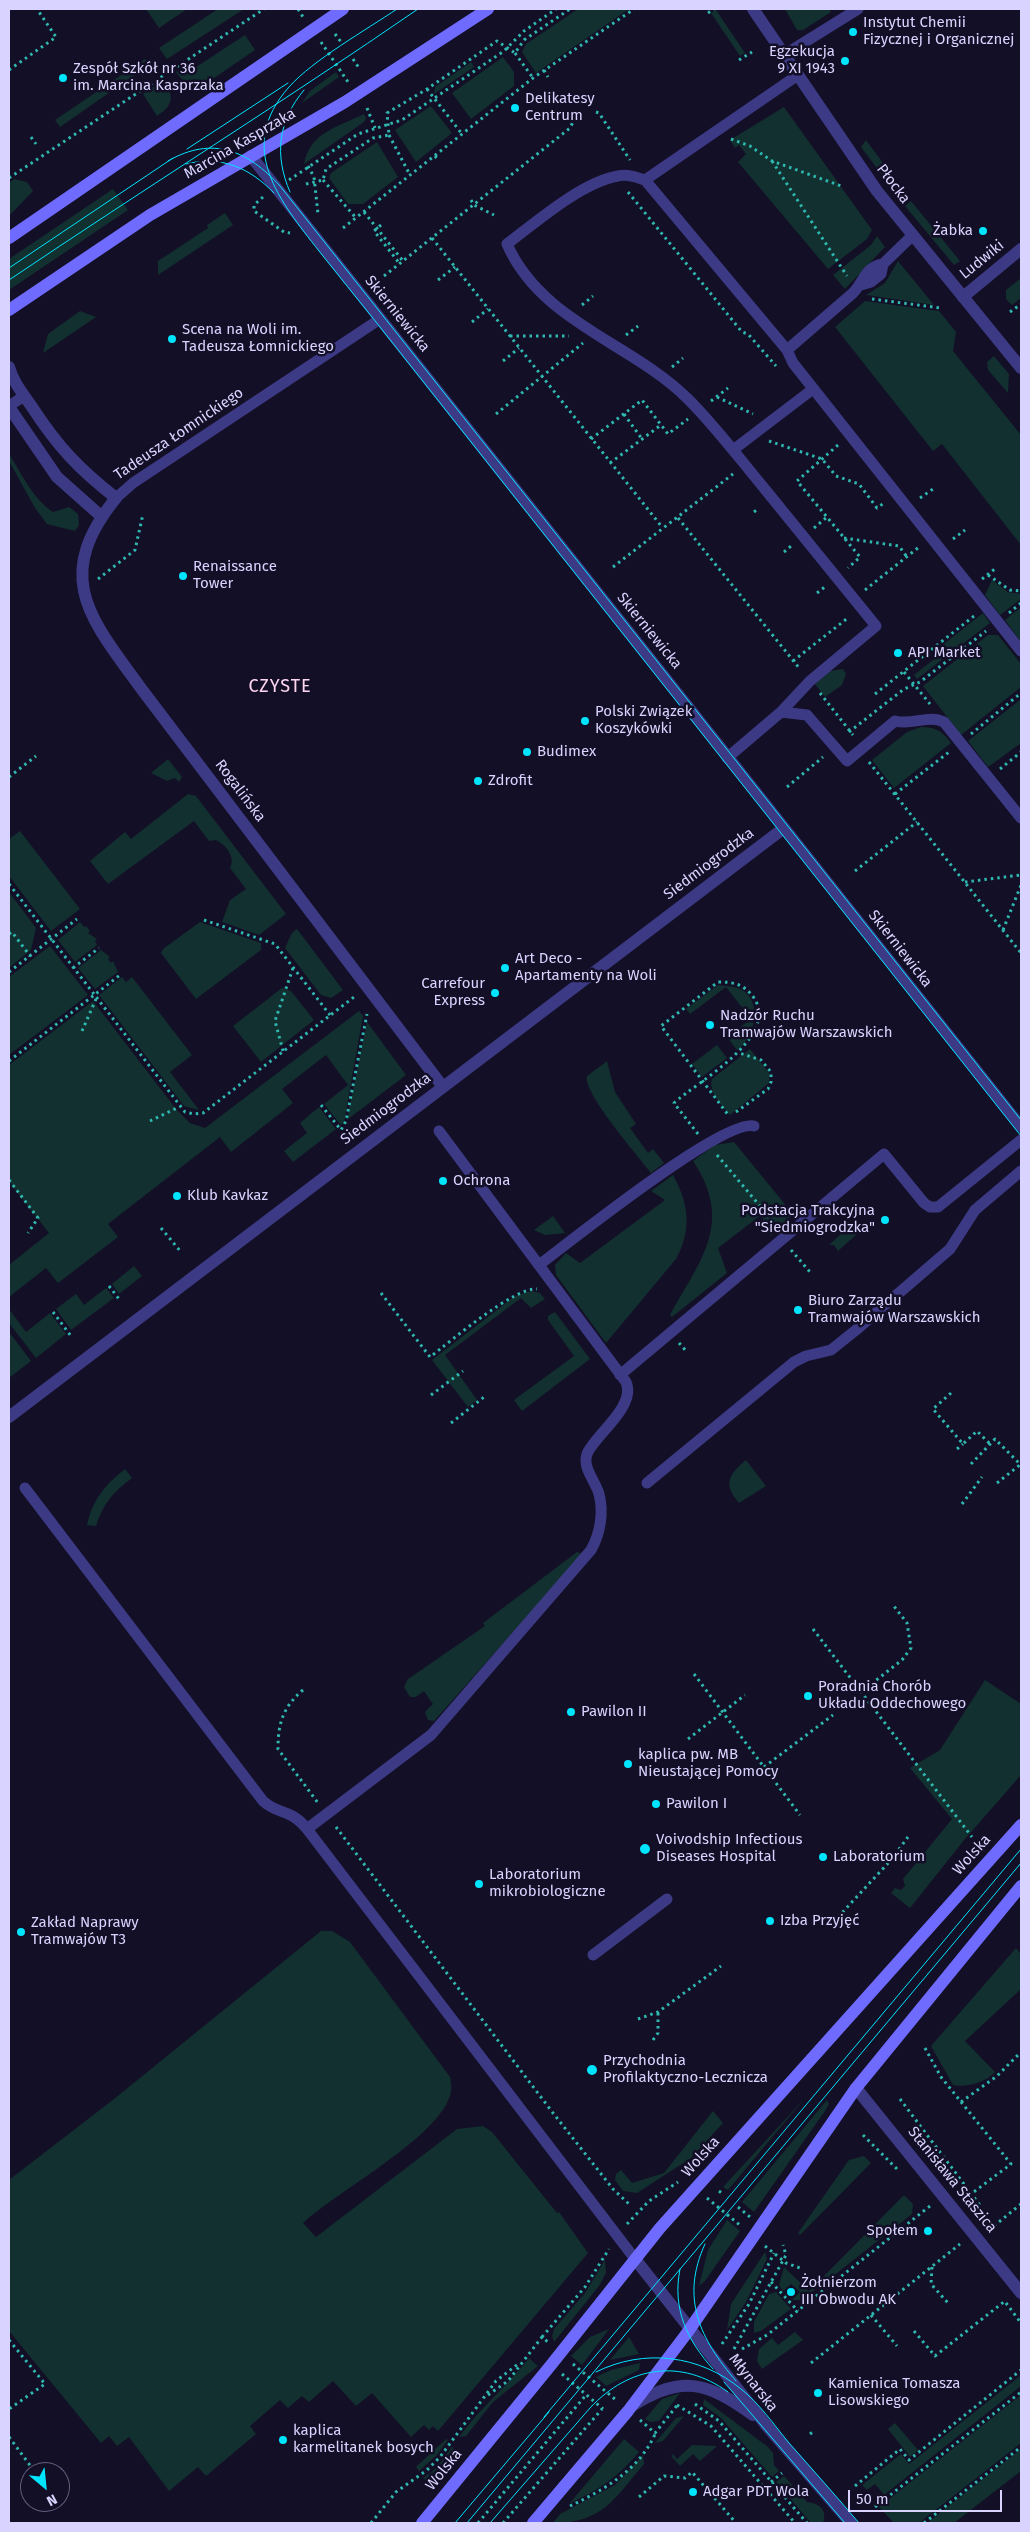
<!DOCTYPE html>
<html>
<head>
<meta charset="utf-8">
<style>
	body { margin:0 }
	#map { position:relative; width:1030px; height:2532px; overflow:hidden; background:#130f26; font-family:"Fira Sans",sans-serif }
	canvas { display:block }
	.frame { position:absolute; inset:0; border:10px solid #d9d4ff; pointer-events:none }
	.north { position:absolute; left:20px; top:2462px; width:50px; height:50px; box-sizing:border-box; background:#130f26; border:1px solid #625e7d; border-radius:50%; rotate:152deg; font-size:14px; font-weight:700; line-height:20px; text-align:center; color:#d9d4ff }
	.north::after { content:''; display:block; margin:auto; width:18px; height:22px; background:#00e5ff; clip-path:polygon(50% 0,100% 100%,50% 72%,0 100%) }
	.scale { position:absolute; left:848px; top:2490px; width:154px; height:22px; box-sizing:border-box; border:2px solid #d9d4ff; border-top:0; padding-left:6px; font-size:15px; line-height:18px; white-space:nowrap; color:#d9d4ff; -webkit-text-stroke:4px #130f26; paint-order:stroke }
</style>
</head>
<body>
<div id="map">
<canvas width="1030" height="2532"></canvas>
<div class="frame"></div>
<div class="north">N</div>
<div class="scale">50 m</div>
</div>
<script>
const c = document.querySelector('canvas').getContext('2d');
c.lineJoin = 'round';
function fillPath(path, color) { c.fillStyle = color; c.fill(path, 'evenodd'); }
function trace(path, color, width, dash) { c.strokeStyle = color; c.lineWidth = width; c.lineCap = dash ? 'butt' : 'round'; c.setLineDash(dash || []); c.stroke(path); }
function write(font, color, halo, rows, align = 'center') {
  c.font = font + ' "Fira Sans",sans-serif'; c.lineWidth = 5; c.setLineDash([]); c.textBaseline = 'middle'; c.strokeStyle = halo; c.fillStyle = color; for (const [text, x, y, turn = 0] of rows) {
    c.save(); c.translate(x, y); c.rotate((+turn || 0) * Math.PI / 180); c.textAlign = isNaN(turn) ? turn : align; if (halo) c.strokeText(text, 0, 0); c.fillText(text, 0, 0); c.restore();
  }
}
fillPath(new Path2D(`
	M146 9H187L159 28Z
	M218 9H244L167 59 159 48Z
	M578 9H629L536 73 522 52 526 44Z
	M785 9H829L831 12 803 30H797Z
	M716 10 745 53 740 56 711 13Z
	M245 35 255 50 204 85C190 87 183 82 176 72L186 65 190 71Z
	M503 57 514 72V86L471 119 452 93Z
	M145 59 149 65 60 127 55 120Z
	M471 62 474 67 434 94 435 87Z
	M336 72 339 77 302 103 310 91Z
	M164 80C174 96 174 105 157 116L143 94Z
	M431 106 452 133 416 162 395 130Z
	M784 107 872 230 867 239 828 269 738 162 746 154 739 145 735 148 730 140Z
	M364 114 366 118 364 122 304 164C310 132 338 127 364 114Z
	M866 140 906 194 900 199 861 147Z
	M377 142 398 177 363 204H348L329 178 331 173Z
	M14 179 27 182 33 191 9 216V183Z
	M113 189 128 210 9 290V259Z
	M911 201 960 261 954 265 905 206Z
	M225 213 233 225 158 275V261L208 228 207 225Z
	M877 236 885 247 845 289 833 275 871 245Z
	M898 261 934 305 866 295 885 283Z
	M1021 278V298L1012 305 1006 299V290Z
	M865 301 939 311 956 332 953 351 1021 435V545L942 444 933 451 835 327Z
	M80 311 96 317 43 353 48 334Z
	M994 356 1009 374 1008 393 988 370 987 362Z
	M9 454C22 474 33 499 53 512L69 507 78 514 79 525 75 531 47 524 35 508 9 461Z
	M992 580 1008 592 1021 594V599L1000 615 985 595Z
	M1021 607V642L1005 620Z
	M983 613 990 623 917 679 914 675 938 656 935 651Z
	M988 635H998L1021 664V687L961 735 923 686Z
	M843 669 846 674 842 685 825 697 815 684 830 671Z
	M1021 699V743L988 767 968 741Z
	M921 727C936 727 942 731 951 743L894 788 872 760 907 732Z
	M168 759 182 777 179 782 175 778 167 781 151 773Z
	M188 794 196 796 286 914 259 935 222 922 230 900 246 889 230 868C236 857 226 845 216 840L209 841 194 821 108 884 90 861 125 832 131 839Z
	M20 831 80 909 51 931 9 876V839Z
	M9 892 36 928 31 950 9 968Z
	M80 922 84 927 86 926 90 931 88 933 97 939 95 941 97 945 75 962 58 940Z
	M200 922 261 943V950L196 999 161 953 163 949Z
	M297 929 343 990 331 998 321 995 285 948 292 933Z
	M50 946 88 995 9 1055V977Z
	M101 950 110 957 108 959 111 963 113 961 118 972 95 989 78 968Z
	M122 977 126 982 132 977 192 1055 170 1072 199 1110 184 1106 99 995Z
	M718 985C724 986 734 986 740 989 764 1000 755 1038 737 1050L727 1037 751 1019 726 987 690 1014 686 1009Z
	M282 988 291 991 314 1020 261 1062 233 1026Z
	M93 1001 176 1109 190 1123 205 1128 359 1011 363 1016 344 1122 341 1125 324 1104 348 1085 326 1055 282 1089 293 1103 231 1152 220 1137 108 1224 118 1237 58 1283 46 1268 9 1297V1265L49 1233 9 1182V1065Z
	M367 1022 406 1075 347 1120Z
	M717 1045 727 1058 702 1077 692 1064Z
	M750 1049 769 1073V1083L730 1115C722 1105 708 1093 712 1079Z
	M607 1061 615 1092 636 1124 630 1128 648 1153 653 1149 664 1163 651 1173C639 1157 582 1092 587 1076Z
	M319 1107 336 1129 293 1162 284 1151 307 1133 300 1123Z
	M734 1142 788 1208 798 1201V1209L771 1236 761 1215 718 1248 727 1273 672 1317 670 1315C701 1259 734 1223 693 1161L715 1145Z
	M673 1175C689 1204 692 1230 676 1259L606 1343 556 1275 555 1265 566 1253 580 1263 665 1200 651 1191Z
	M553 1216 565 1233 545 1235 534 1230Z
	M850 1226 857 1234 838 1251 834 1245H829Z
	M134 1266 142 1276 119 1294 112 1284Z
	M106 1288 114 1298 71 1330 56 1309 76 1294 84 1305Z
	M531 1291 540 1293 545 1299 531 1308 521 1298 445 1355 477 1400 468 1407 432 1360 515 1296Z
	M9 1309 26 1332 50 1313 66 1334 36 1358 9 1323Z
	M555 1312 590 1359 522 1411 514 1400 574 1356 548 1320V1316Z
	M9 1332 31 1361 9 1378Z
	M746 1460 766 1486 739 1503C723 1484 728 1475 746 1460Z
	M125 1469 132 1478C114 1491 102 1505 96 1526L87 1525C93 1499 105 1485 125 1469Z
	M577 1552 583 1554 434 1721 428 1720 425 1712 433 1704 424 1691 416 1697H410L404 1687 408 1679 485 1626 483 1623Z
	M985 1680 1021 1704V1775L965 1839 910 1908 891 1893 895 1888 901 1890 905 1886 903 1879 952 1819 910 1768 940 1750Z
	M321 1931H332L350 1942 450 2077C451 2081 452 2088 451 2092 442 2136 337 2191 303 2223L316 2237 457 2129 483 2126 492 2132 557 2213 559 2212 588 2253 438 2431 433 2426 429 2430 424 2425 411 2437 372 2393 356 2406 333 2381 309 2402 302 2396 288 2408 280 2400 250 2426 256 2434 206 2476 198 2467 169 2491 129 2437 117 2446 109 2436 101 2443 9 2331V2180L114 2099Z
	M1016 1948 1021 1954V1989L965 2041 995 2072C986 2082 967 2088 953 2085L931 2046Z
	M805 2098 728 2190 723 2187Z
	M827 2100 829 2104 825 2111 754 2212 742 2202Z
	M713 2111 723 2123 691 2158 637 2193 623 2191 615 2180 616 2174 621 2170 632 2183 664 2173Z
	M864 2156 871 2163 800 2235 798 2233 849 2160Z
	M904 2195 913 2204 912 2214 823 2284 820 2280Z
	M727 2220 740 2231 705 2281 699 2286 708 2250Z
	M765 2252 767 2259 746 2302 727 2330 731 2304Z
	M605 2260 606 2273 599 2286 554 2342 552 2336 554 2329 585 2293Z
	M784 2267 809 2291 813 2287 815 2290 801 2300H792L800 2292 791 2284 783 2291 779 2285Z
	M776 2292 791 2309 761 2331 754 2333V2322L769 2294Z
	M609 2329 582 2365 571 2356 590 2337Z
	M795 2332 803 2340 762 2369 757 2361 759 2349 772 2338 778 2345Z
	M629 2337 639 2354 610 2360Z
	M529 2358 538 2366 493 2402 466 2436 459 2437C480 2408 507 2386 529 2358Z
	M640 2363 639 2370 606 2386 596 2377 611 2370Z
	M1020 2376 1021 2386 884 2495 875 2484 867 2490 862 2485 901 2454 909 2464Z
	M680 2393 659 2421 650 2422 645 2419 662 2399Z
	M1021 2395V2443L919 2523H894L879 2507Z
	M704 2399 768 2447 773 2453 774 2465 779 2471 772 2477 721 2418 703 2405Z
	M684 2416 663 2441 655 2443 676 2418Z
	M895 2423 918 2450 910 2457 888 2429Z
	M446 2439 448 2440 436 2456 419 2471 416 2467Z
	M624 2439 639 2452C617 2478 600 2489 569 2504Z
	M692 2445 717 2446 700 2461 693 2454 680 2466 671 2456 673 2454 677 2459Z
	M453 2446 454 2452 429 2483 423 2478 435 2469Z
	M1021 2449V2471L954 2523H927Z
	M643 2455 644 2464C614 2499 603 2523 553 2523L560 2514 615 2485Z
	M784 2476 807 2502C819 2503 828 2510 823 2523H811L776 2482Z`), '#12302f');
trace(new Path2D(`
	M298 9 303 17
	M708 13 714 9
	M335 34 341 42
	M321 42 348 82
	M515 53 533 78
	M353 59 359 68
	M739 60 752 52
	M9 70 56 37 37 9
	M544 70 548 77
	M427 89 462 134
	M367 108 375 128
	M596 112 599 113 630 160
	M389 135 410 175
	M31 137 36 144
	M731 139 750 146 772 161 844 187
	M435 156 439 161
	M772 161 847 276
	M308 166 314 177 318 214
	M9 178 264 9
	M289 180 358 134 402 120 504 51 524 31 556 9
	M323 180 356 218
	M306 184 323 180 326 169 373 138 389 135 387 113 427 89 497 41 515 53 524 40 570 9
	M628 192 742 332 748 334 776 366
	M263 197 254 205V211L284 232 290 233
	M471 200 474 205 494 215
	M364 212 403 261
	M381 225 374 231 400 264
	M343 228 533 78 634 9
	M432 238 662 527
	M384 276 570 128 573 122
	M438 280 455 267
	M872 299 941 308
	M582 305 593 296
	M1010 312 1021 304
	M472 322 488 309
	M626 335 638 326
	M510 336H569
	M503 361 519 348
	M672 367 683 358
	M717 397 753 414
	M711 401 728 388
	M496 414 583 343
	M624 414 642 439
	M591 439 642 400 668 434 688 419
	M769 441 822 459 836 476 859 484 877 508 884 503
	M838 445 797 481 860 557 848 568
	M610 463 661 425
	M920 498 933 489
	M754 512 759 508
	M678 518 800 669
	M814 528 827 517
	M844 538 899 546 907 557
	M953 539 965 530
	M784 552 791 546
	M613 567 733 474
	M988 575 1010 590 1021 591
	M98 579 135 550 143 514
	M982 579 996 568
	M865 590 919 547
	M817 593 826 586
	M1009 613 1021 603
	M793 661 849 617
	M904 672 930 704
	M820 693 853 735
	M875 694 974 616
	M849 732 904 689 920 682 986 631
	M971 734 1021 693
	M869 762 1021 953
	M1000 769 1021 752
	M9 777 36 756
	M787 787 823 757
	M895 794 949 752
	M855 871 917 822
	M965 882 1021 875
	M9 884 185 1112 194 1114 203 1113 354 997
	M204 920 275 944 330 1015
	M1003 930 1021 885
	M9 934 12 932 30 956
	M73 968 99 948
	M9 972 77 919
	M82 1031 96 999
	M283 1051 275 1021 293 968
	M9 1061 120 975
	M321 1105 341 1130 346 1121 367 1014
	M736 1112 768 1089 771 1082V1072L761 1060 739 1053
	M150 1121 179 1107
	M698 1134 674 1103C697 1082 780 1037 754 998 744 984 734 982 718 982L661 1026 729 1116
	M717 1155 776 1225
	M9 1180 38 1218 28 1233
	M161 1228 181 1252
	M791 1250 810 1272
	M109 1286 119 1299
	M381 1293 430 1357C451 1341 514 1287 537 1289
	M53 1312 71 1336
	M679 1343 687 1352
	M951 1393 933 1409 963 1444 977 1431 990 1444
	M431 1395 463 1371
	M451 1423 484 1397
	M957 1449 963 1444
	M971 1464 995 1439 1020 1464
	M997 1483 1021 1464
	M962 1504 982 1477
	M813 1629 972 1837
	M694 1674 800 1815
	M303 1690C283 1707 278 1723 278 1749L318 1803
	M861 1692 902 1660 911 1648 907 1623 893 1605
	M688 1739 745 1695
	M764 1767 833 1715
	M336 1827 553 2113 613 2189 629 2204
	M838 1917 891 1860 908 1837
	M638 2019 658 2012 721 1966
	M653 2040 658 2033V2012
	M925 2048 941 2077 1011 2164 971 2194
	M900 2099 979 2204 985 2221
	M961 2102 997 2076 1021 2052
	M863 2135 899 2171
	M719 2191 724 2195
	M707 2198 741 2226
	M738 2207 750 2217
	M627 2224 649 2201 678 2182
	M989 2230 1021 2204
	M765 2246 786 2263 800 2268
	M932 2267 931 2284 948 2303
	M771 2282 798 2311
	M1006 2303 1021 2323
	M871 2315 897 2346
	M914 2331 935 2356 1005 2301
	M542 2337 585 2287 609 2249
	M9 2340 45 2384 9 2409
	M722 2344 749 2304 774 2253
	M734 2349 786 2255 783 2245
	M742 2349 767 2335 930 2206
	M811 2363 960 2244
	M573 2364 616 2400
	M562 2374 603 2409
	M488 2395 508 2381 542 2337 549 2343
	M695 2404 719 2421 807 2523
	M677 2405 711 2426 795 2523
	M640 2420 655 2433 679 2403
	M810 2434 814 2431
	M9 2437 35 2472
	M771 2482 782 2473
	M855 2486 900 2449 909 2460 1021 2370
	M639 2497 664 2476 685 2478 692 2472 736 2523
	M570 2506C604 2490 640 2469 655 2434
	M875 2507 1021 2392
	M371 2523 396 2492 427 2470 440 2457 496 2381 518 2364
	M478 2523 586 2395
	M503 2523 602 2409
	M924 2523 1021 2447`), '#2fb8b0', 3, [2.5, 4]);
trace(new Path2D(`
	M784 55 858 9
	M645 180 798 75
	M883 264C865 267 864 281 853 293L787 350 793 363 1021 651
	M861 285 871 282 881 274 883 264 913 235
	M9 406 24 396
	M733 450 813 389
	M116 498 133 483 380 319
	M781 712 810 681 876 626C839 580 801 534 764 488 739 458 716 427 688 399 632 343 541 322 507 244 536 222 582 182 618 176 627 174 636 177 645 180L787 350
	M727 758 781 712 807 715 847 761 895 721C912 726 928 714 944 722L1021 818
	M439 1131 626 1382C637 1406 594 1436 587 1454 582 1468 596 1482 599 1494 604 1513 600 1534 591 1550L431 1735 307 1829 635 2259
	M539 1265C571 1241 724 1118 754 1126
	M620 1375 884 1154 924 1203 930 1207H938L1021 1140
	M647 1483 794 1362 806 1356 831 1350 856 1330 950 1249 975 1210 1021 1171
	M25 1488 263 1801C278 1815 292 1809 307 1829
	M593 1955 667 1899`), '#3d3a85', 11);
trace(new Path2D(`
	M251 156 784 828
	M963 297 1021 249
	M9 367C13 382 23 394 32 407 58 447 79 469 116 498 52 577 90 618 140 687L443 1087
	M9 407 57 477 102 517
	M856 2088 1021 2293`), '#3d3a85', 12);
trace(new Path2D(`
	M753 9 877 191 1021 368
	M9 1417 784 828 1021 1127
	M635 2259 766 2425 851 2523
	M632 2406C682 2374 707 2382 753 2415`), '#3d3a85', 12);
trace(new Path2D(`
	M9 238 343 9
	M9 310 150 215 345 102 488 9
	M422 2523 551 2365 660 2228 1021 1825
	M533 2523 628 2411 687 2333 856 2088 1021 1886`), '#6f6bff', 12);
trace(new Path2D(`
	M397 9C366 30 313 60 289 87 235 148 280 201 319 251 338 275 357 298 376 322L1021 1136
	M187 149 288 83
	M168 161C213 135 248 151 280 186L1021 1120
	M186 164C221 155 250 168 274 193
	M290 192C274 155 278 121 304 90
	M9 268 173 158
	M9 280C144 189 283 102 418 9
	M705 2244C680 2298 700 2339 736 2381
	M680 2269C672 2309 687 2340 713 2369
	M596 2372C644 2348 700 2355 741 2389 760 2404 774 2425 789 2443 813 2470 836 2496 859 2523
	M724 2382 845 2523
	M544 2417 1021 1849
	M455 2523 549 2412
	M467 2523 1021 1863
	M490 2523 590 2408C629 2366 681 2358 728 2392`), '#00e5ff', 1);
for (const [x, y, r, color] of [
	[853,32,5,"#00e5ff"],
	[845,61,5,"#00e5ff"],
	[63,78,5,"#00e5ff"],
	[515,108,5,"#00e5ff"],
	[983,231,5,"#00e5ff"],
	[172,339,5,"#00e5ff"],
	[183,576,5,"#00e5ff"],
	[898,653,5,"#00e5ff"],
	[585,721,5,"#00e5ff"],
	[527,752,5,"#00e5ff"],
	[478,781,5,"#00e5ff"],
	[505,968,5,"#00e5ff"],
	[495,993,5,"#00e5ff"],
	[710,1025,5,"#00e5ff"],
	[443,1181,5,"#00e5ff"],
	[177,1196,5,"#00e5ff"],
	[885,1220,5,"#00e5ff"],
	[798,1310,5,"#00e5ff"],
	[808,1696,5,"#00e5ff"],
	[571,1712,5,"#00e5ff"],
	[628,1764,5,"#00e5ff"],
	[656,1804,5,"#00e5ff"],
	[645,1849,6,"#00e5ff"],
	[823,1857,5,"#00e5ff"],
	[479,1884,5,"#00e5ff"],
	[770,1921,5,"#00e5ff"],
	[21,1932,5,"#00e5ff"],
	[592,2070,6,"#00e5ff"],
	[928,2231,5,"#00e5ff"],
	[791,2292,5,"#00e5ff"],
	[818,2393,5,"#00e5ff"],
	[283,2440,5,"#00e5ff"],
	[693,2492,5,"#00e5ff"]
]) { const dot = new Path2D(); dot.arc(x, y, r, 0, 2 * Math.PI); c.fillStyle = color; c.fill(dot); trace(dot, '#130f26', 2); }
write('15px', '#d9d4ff', '#130f26', [
	["Instytut Chemii",863,23],
	["Fizycznej i Organicznej",863,40],
	["Egzekucja",835,52,"right"],
	["9 XI 1943",835,69,"right"],
	["Zespół Szkół nr 36",73,69],
	["im. Marcina Kasprzaka",73,86],
	["Delikatesy",525,99],
	["Centrum",525,116],
	["Żabka",973,231,"right"],
	["Scena na Woli im.",182,330],
	["Tadeusza Łomnickiego",182,347],
	["Renaissance",193,567],
	["Tower",193,584],
	["API Market",908,653],
	["Polski Związek",595,712],
	["Koszykówki",595,729],
	["Budimex",537,752],
	["Zdrofit",488,781],
	["Art Deco -",515,959],
	["Apartamenty na Woli",515,976],
	["Carrefour",485,984,"right"],
	["Express",485,1001,"right"],
	["Nadzór Ruchu",720,1016],
	["Tramwajów Warszawskich",720,1033],
	["Ochrona",453,1181],
	["Klub Kavkaz",187,1196],
	["Podstacja Trakcyjna",875,1211,"right"],
	["\"Siedmiogrodzka\"",875,1228,"right"],
	["Biuro Zarządu",808,1301],
	["Tramwajów Warszawskich",808,1318],
	["Poradnia Chorób",818,1687],
	["Układu Oddechowego",818,1704],
	["Pawilon II",581,1712],
	["kaplica pw. MB",638,1755],
	["Nieustającej Pomocy",638,1772],
	["Pawilon I",666,1804],
	["Voivodship Infectious",656,1840],
	["Diseases Hospital",656,1857],
	["Laboratorium",833,1857],
	["Laboratorium",489,1875],
	["mikrobiologiczne",489,1892],
	["Izba Przyjęć",780,1921],
	["Zakład Naprawy",31,1923],
	["Tramwajów T3",31,1940],
	["Przychodnia",603,2061],
	["Profilaktyczno-Lecznicza",603,2078],
	["Społem",918,2231,"right"],
	["Żołnierzom",801,2283],
	["III Obwodu AK",801,2300],
	["Kamienica Tomasza",828,2384],
	["Lisowskiego",828,2401],
	["kaplica",293,2431],
	["karmelitanek bosych",293,2448],
	["Adgar PDT Wola",703,2492]
], 'left');
write('15px', '#d9d4ff', '#130f26', [
	["Marcina Kasprzaka",240,144,-30],
	["Płocka",893,184,53],
	["Ludwiki",982,260,-39],
	["Skierniewicka",397,314,51],
	["Tadeusza Łomnickiego",179,434,-34],
	["Skierniewicka",649,631,51],
	["Rogalińska",240,791,53],
	["Siedmiogrodzka",709,864,-37],
	["Skierniewicka",900,949,52],
	["Siedmiogrodzka",386,1109,-37],
	["Wolska",972,1855,-48],
	["Wolska",701,2157,-48],
	["Stanisława Staszica",952,2180,51],
	["Młynarska",753,2383,52],
	["Wolska",444,2470,-51]
]);
c.letterSpacing = '1px';
write('18px', '#ffd6f0', '#130f26', [
	["CZYSTE",280,687]
]);
c.letterSpacing = '0px';
</script>
</body>
</html>
